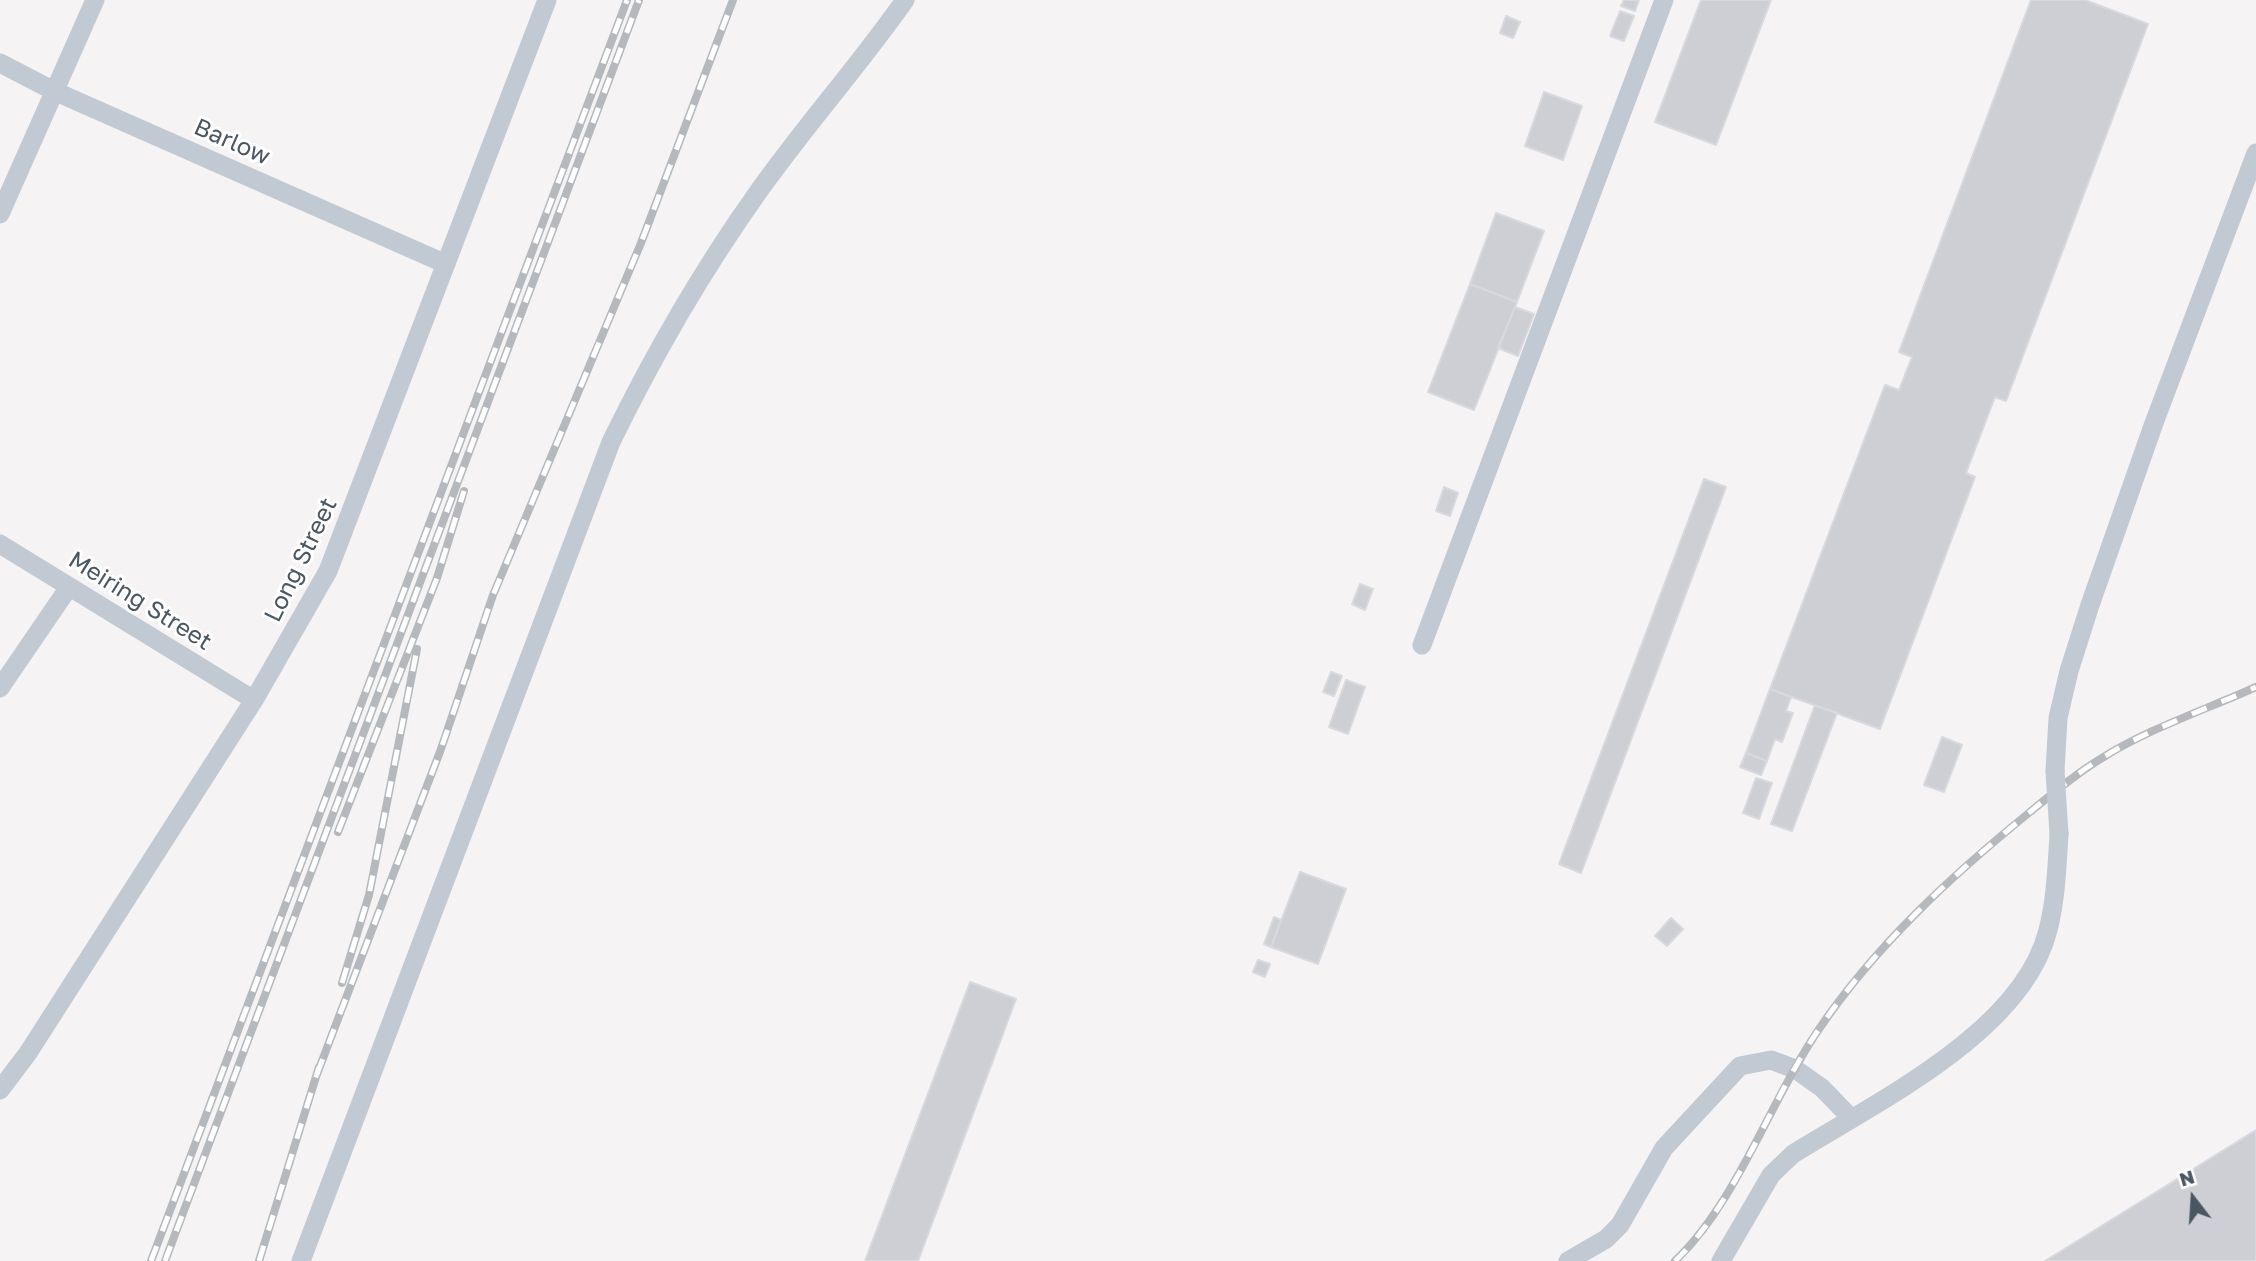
<!DOCTYPE html>
<html>
<head>
<meta charset="utf-8">
<style>
	body { margin:0 }
	#map { position:relative; width:2256px; height:1261px; overflow:hidden; background:#f5f3f3; font-family:"Golos Text",sans-serif }
	canvas { display:block }
	.north { position:absolute; left:2158px; top:1163px; width:70px; height:70px; -webkit-text-stroke:5px #fff; paint-order:stroke; rotate:343deg; font-size:19px; font-weight:700; line-height:28px; text-align:center; color:#4a5661 }
	.north::after { content:''; display:block; margin:auto; width:24px; height:32px; background:#4a5661; clip-path:polygon(50% 0,100% 100%,50% 72%,0 100%) }
</style>
</head>
<body>
<div id="map">
<canvas width="2256" height="1261"></canvas>
<div class="north">N</div>
</div>
<script>
const c = document.querySelector('canvas').getContext('2d');
c.lineJoin = 'round';
function fillPath(path, color) { c.fillStyle = color; c.fill(path, 'evenodd'); }
function trace(path, color, width, dash) { c.strokeStyle = color; c.lineWidth = width; c.lineCap = dash ? 'butt' : 'round'; c.setLineDash(dash || []); c.stroke(path); }
function write(font, color, halo, rows, align = 'center') {
  c.font = font + ' "Golos Text",sans-serif'; c.lineWidth = 6; c.setLineDash([]); c.textBaseline = 'middle'; c.strokeStyle = halo; c.fillStyle = color; for (const [text, x, y, turn = 0] of rows) {
    c.save(); c.translate(x, y); c.rotate((+turn || 0) * Math.PI / 180); c.textAlign = isNaN(turn) ? turn : align; if (halo) c.strokeText(text, 0, 0); c.fillText(text, 0, 0); c.restore();
  }
}
const building = new Path2D(`
	M1624 0H1639L1635 11 1621 6Z
	M1701 0H1771L1716 145 1655 122Z
	M2031 0H2085L2148 24 2006 401 1995 397 1966 473 1975 477 1880 729 1770 689 1885 385 1899 390 1912 357 1899 352Z
	M1620 11 1634 16 1624 41 1610 36Z
	M1506 16 1520 22 1513 38 1500 33Z
	M1544 92 1582 106 1563 160 1525 146Z
	M1496 213 1544 231 1517 302 1470 284Z
	M1470 284 1517 302 1474 410 1428 392Z
	M1515 307 1534 314 1518 356 1498 348Z
	M1704 479 1726 487 1581 873 1559 864Z
	M1444 487 1458 493 1450 516 1436 511Z
	M1360 584 1373 589 1365 610 1352 604Z
	M1331 672 1342 676 1334 696 1323 692Z
	M1346 680 1365 687 1348 734 1329 727Z
	M1770 689 1791 697 1786 711 1793 713 1782 742 1775 739 1767 761 1746 753Z
	M1815 705 1837 713 1792 831 1771 824Z
	M1942 737 1962 745 1944 792 1924 785Z
	M1746 753 1767 761 1761 775 1740 767Z
	M1756 778 1772 783 1759 819 1743 813Z
	M1300 872 1346 889 1318 964 1271 947Z
	M1274 917 1281 920 1271 947 1264 944Z
	M1671 918 1683 929 1667 946 1655 936Z
	M1258 960 1270 964 1265 977 1253 972Z
	M970 982 1016 999 918 1261H865Z
	M2256 1130V1261H2045Z`);
fillPath(building, '#cdcfd5');
trace(building, '#d7d9de', 2);
trace(new Path2D(`
	M0 63 54 91 446 264
	M0 214 95 0
	M0 544 254 700
	M1422 645 1664 0
	M0 688 69 587
	M2055 771 2058 718 2069 671 2090 605 2154 423 2256 153
	M0 1090 28 1053 254 700 328 571 547 0
	M301 1261 611 442C653 356 700 274 756 195 803 128 858 67 905 0
	M1568 1261 1606 1239 1620 1225 1664 1148 1740 1066 1771 1060 1795 1069 1822 1088 1851 1118
	M1721 1261 1771 1175 1793 1154C1876 1102 2023 1032 2048 930 2056 899 2057 866 2059 834`), '#c1cad2', 19);
const rail = new Path2D(`
	M338 832 437 578 464 491
	M342 983 369 895 417 649
	M317 1074 441 749 493 595 641 243 733 0
	M151 1261 627 0
	M165 1261 639 0
	M259 1261 319 1067
	M1675 1261C1737 1202 1769 1103 1817 1032 1874 947 1951 876 2030 812 2053 793 2077 773 2102 758 2150 728 2205 710 2256 687`);
trace(rail, '#b5b8bd', 8);
trace(rail, '#fff', 5, [16]);
trace(new Path2D(`
	M2055 771 2059 834`), '#c1cad2', 19);
write('24px', '#4a5661', '#fff', [
	["Barlow",232,142,24],
	["Long Street",301,560,-64],
	["Meiring Street",140,601,32]
]);
</script>
</body>
</html>
